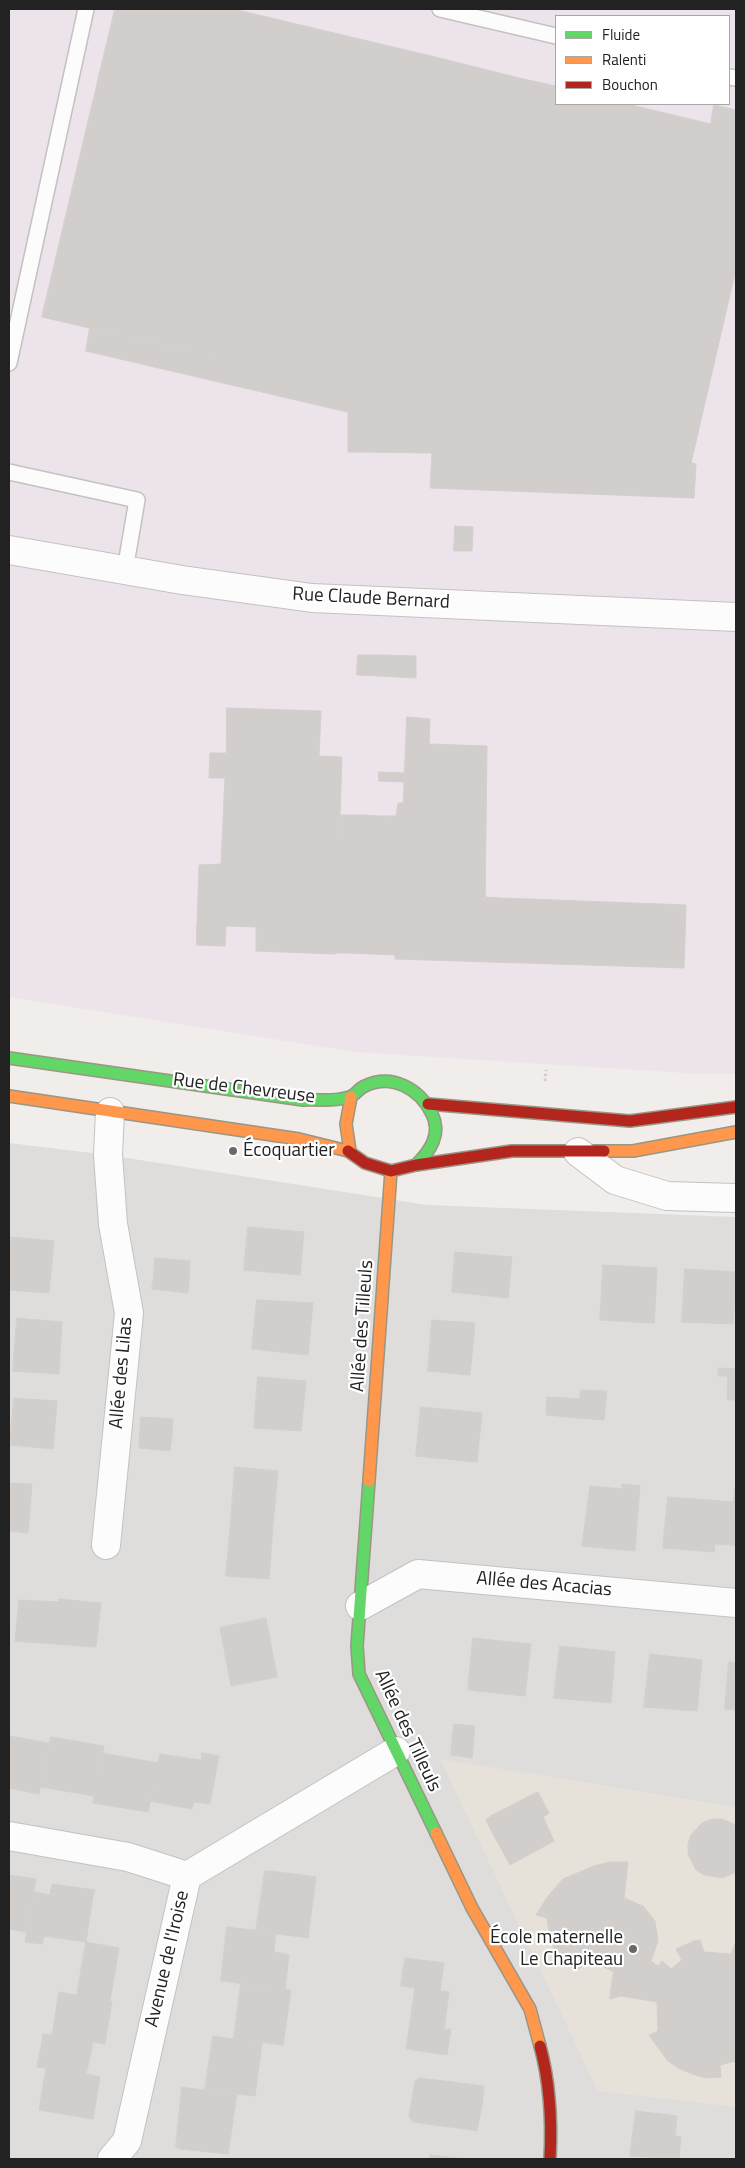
<!DOCTYPE html>
<html>
<head>
<meta charset="utf-8">
<style>
	body { margin:0 }
	#map { position:relative; width:745px; height:2168px; overflow:hidden; background:#f0edeb; font-family:"Titillium Web",sans-serif }
	canvas { display:block }
	.frame { position:absolute; inset:0; border:10px solid #222; pointer-events:none }
	.legend { position:absolute; left:555px; top:15px; width:175px; height:90px; box-sizing:border-box; background:#fff; border:1px solid #a7a7a7; margin:0; padding:6px 9px; list-style:none; font-size:15px; color:#222 }
	.legend li { display:flex; align-items:center; gap:10px; height:25px }
	.legend b { width:25px; border:1px solid #a7a7a7 }
</style>
</head>
<body>
<div id="map">
<canvas width="745" height="2168"></canvas>
<div class="frame"></div>
<ul class="legend">
<li><b style="height:6px;background:#63d668"></b>Fluide</li>
<li><b style="height:6px;background:#ff974d"></b>Ralenti</li>
<li><b style="height:6px;background:#b3261e"></b>Bouchon</li>
</ul>
</div>
<script>
const c = document.querySelector('canvas').getContext('2d');
c.lineJoin = 'round';
function fillPath(path, color) { c.fillStyle = color; c.fill(path, 'evenodd'); }
function trace(path, color, width, dash) { c.strokeStyle = color; c.lineWidth = width; c.lineCap = dash ? 'butt' : 'round'; c.setLineDash(dash || []); c.stroke(path); }
function write(font, color, halo, rows, align = 'center') {
  c.font = font + ' "Titillium Web",sans-serif'; c.lineWidth = 4.5; c.setLineDash([]); c.textBaseline = 'middle'; c.strokeStyle = halo; c.fillStyle = color; for (const [text, x, y, turn = 0] of rows) {
    c.save(); c.translate(x, y); c.rotate((+turn || 0) * Math.PI / 180); c.textAlign = isNaN(turn) ? turn : align; if (halo) c.strokeText(text, 0, 0); c.fillText(text, 0, 0); c.restore();
  }
}
fillPath(new Path2D(`
	M9 1143 108 1155 427 1205 736 1217V2159H9Z`), '#dfdddc');
fillPath(new Path2D(`
	M9 9H736V1074H701L355 1052 9 997ZM556 16H729V104H556Z`), '#ece4ea');
fillPath(new Path2D(`
	M440 1759 736 1807V2107L598 2091Z`), '#e6e2d9');
const building = new Path2D(`
	M115 9H233L427 55 419 85 449 93 368 452H348V412L343 411 349 388 42 317Z
	M427 55 455 62 449 93 419 85Z
	M455 62 519 78 512 108 449 93Z
	M519 78 556 86V104H627L736 130V269L691 463 696 464 694 498 430 488 432 453 368 452 449 93 512 108Z
	M714 105 736 110V130L711 124Z
	M90 328 349 388 343 411 86 351Z
	M455 526 473 527 472 551H454Z
	M358 655H382L380 676 357 675Z
	M382 655 416 656V678L380 676Z
	M227 708 321 711 319 756 342 757 335 954 256 951V927L197 925 199 865 221 864 225 778H209L210 753H226Z
	M407 717 430 719 429 744 487 746 485 908 501 910V898L686 905 684 968 395 959V955L373 954 380 816H396L398 803H403Z
	M379 772 405 773 404 782 379 781Z
	M340 815H363L347 953H335Z
	M363 815 380 816 373 954 347 953Z
	M484 897 501 898V910L485 908Z
	M197 925 226 926 225 946 197 945Z
	M248 1227 304 1232 300 1275 244 1270Z
	M10 1237 54 1241 49 1293 9 1290Z
	M455 1252 512 1257 508 1298 452 1292Z
	M155 1258 190 1261 189 1279 154 1276Z
	M603 1265 657 1268 655 1310 601 1307Z
	M685 1269 736 1272 733 1324 682 1322Z
	M154 1276 189 1279 188 1293 152 1289Z
	M257 1300 313 1303 308 1355 252 1349Z
	M601 1307 655 1310 654 1323 600 1320Z
	M17 1318 62 1322 59 1374 13 1371Z
	M432 1320 475 1323 470 1375 428 1371Z
	M719 1368 736 1369V1400H727L728 1376H718Z
	M258 1377 306 1381 301 1431 254 1428Z
	M581 1390 607 1391 604 1420 578 1418Z
	M547 1397 580 1399 578 1418 547 1415Z
	M14 1398 57 1401 53 1449 10 1445Z
	M421 1407 482 1413 477 1462 416 1456Z
	M141 1417 173 1419 172 1435 140 1433Z
	M140 1433 172 1435 170 1451 139 1448Z
	M235 1467 278 1471 273 1525 231 1521Z
	M9 1483 32 1484 28 1533 9 1531Z
	M622 1484 640 1486 635 1551 582 1546 590 1486 623 1489Z
	M735 1488H736V1546L730 1545Z
	M668 1497 734 1502 730 1545 715 1544 714 1552 663 1548Z
	M231 1521 273 1525 269 1579 226 1576Z
	M59 1599 101 1603 96 1647 15 1641 19 1600 59 1602Z
	M266 1618 277 1677 231 1686 220 1628Z
	M473 1638 531 1644 525 1696 468 1690Z
	M560 1646 615 1652 611 1703 554 1698Z
	M650 1654 702 1660 697 1711 644 1707Z
	M729 1662 736 1663V1710L725 1709Z
	M454 1724 475 1726 472 1758 451 1755Z
	M9 1736 49 1743 39 1794 9 1788Z
	M51 1737 104 1746 94 1796 41 1787Z
	M102 1753 158 1763 148 1812 93 1803Z
	M202 1753 219 1756 210 1804 194 1802 192 1809 150 1801 160 1754 201 1760Z
	M538 1792 549 1813 543 1817 554 1841 510 1865 491 1830 499 1826 493 1815Z
	M493 1815 499 1826 491 1830 486 1820Z
	M713 1819H722L736 1825V1872L722 1878 704 1875 696 1870 688 1854V1844L691 1835 702 1823Z
	M610 1862H628L624 1898 643 1906 639 1910 648 1923 652 1941H658L651 1961 658 1966 662 1961 671 1969 682 1960 676 1949 694 1941 700 1940 704 1952 731 1954 736 1942V2061L720 2065 721 2077 707 2078 692 2074 678 2068 667 2060 649 2035 658 2031 657 2002 621 1996 623 1977 613 1976 614 1972 591 1960 576 1971 560 1957 554 1948 550 1939 547 1918 536 1915 548 1896 563 1879 594 1866Z
	M265 1871H271L262 1932 256 1931Z
	M271 1871 316 1877 308 1938 262 1932Z
	M9 1875 36 1879 35 1885 9 1881Z
	M9 1881 35 1885 26 1932 9 1929Z
	M53 1884 95 1890 93 1896 51 1890Z
	M51 1890 93 1896 86 1942 44 1936 42 1944 25 1942 34 1892 50 1895Z
	M643 1906 655 1921 658 1941H652L648 1923 639 1910Z
	M227 1927 276 1933 274 1952 289 1955 285 1989 221 1981Z
	M86 1942 119 1948 116 1967 83 1960Z
	M405 1958 444 1963 440 1991 449 1992 444 2029H451L447 2055 406 2049 415 1988 401 1986Z
	M83 1960 116 1967 113 1983 80 1977Z
	M613 1976 623 1977 621 1996 610 1999Z
	M80 1977 113 1983 110 2001 77 1995Z
	M241 1983 291 1990 283 2045 234 2039Z
	M59 1992 105 2000 98 2043 93 2042 90 2057 41 2048 43 2034 52 2035Z
	M105 2000 112 2002 105 2044 98 2043Z
	M213 2036 262 2043 255 2096 205 2090Z
	M41 2048 90 2057 86 2074 92 2075 86 2118 39 2110 46 2068 37 2067Z
	M92 2075 100 2077 93 2119 86 2118Z
	M420 2078 484 2086 482 2105 477 2104 472 2130 413 2122 409 2117 415 2081Z
	M182 2087 188 2088 181 2149 176 2147Z
	M188 2088 237 2094 228 2154 181 2149Z
	M477 2104 482 2105 477 2131 472 2130Z
	M636 2111 677 2116 675 2136 681 2137 679 2159 630 2156Z
	M430 2155 466 2159H430Z`);
fillPath(building, '#d1cecc');
trace(building, '#d3cfcd', 1);
const lane = new Path2D(`
	M440 9 556 36
	M729 77 736 78
	M9 363 86 9
	M9 472 137 500 125 570`);
const street = new Path2D(`
	M9 550 182 580 312 598 736 617
	M578 1152 615 1180 667 1196 736 1198
	M106 1545 129 1313 113 1224 108 1155 110 1112
	M360 1606 418 1574 736 1603
	M9 1836 128 1857 187 1876
	M112 2159 127 2141 187 1876 396 1751`);
const fast = new Path2D(`
	M9 1058 303 1100C318 1099 335 1102 349 1097 356 1095 359 1088 365 1086 392 1073 420 1089 432 1114 442 1134 430 1151 416 1165
	M369 1481 357 1646 359 1674 436 1833`);
const slow = new Path2D(`
	M9 1096 299 1139 348 1151
	M350 1151 346 1124 351 1097
	M604 1151H633L736 1132
	M369 1481 391 1171
	M436 1833 472 1908 530 2009 540 2046`);
const jam = new Path2D(`
	M428 1104 630 1121 736 1107
	M348 1151 365 1163 391 1171 416 1165 512 1151H604
	M540 2046C550 2083 552 2121 550 2159`);
trace(lane, '#c3c2c1', 18);
trace(street, '#c3c2c1', 30);
trace(fast, '#999685', 14);
trace(slow, '#999685', 14);
trace(jam, '#999685', 14);
trace(new Path2D(`
	M545 1081 546 1070`), '#d6cbcb', 3, [2.5, 2.5]);
trace(lane, '#fdfcfc', 15);
trace(street, '#fdfcfc', 28);
trace(fast, '#63d668', 11);
trace(slow, '#ff974d', 11);
trace(jam, '#b3261e', 11);
for (const [x, y, r, color] of [
	[233,1151,5,"#6a6968"],
	[633,1949,5,"#6a6968"]
]) { const dot = new Path2D(); dot.arc(x, y, r, 0, 2 * Math.PI); c.fillStyle = color; c.fill(dot); trace(dot, '#fff', 2); }
write('19px', '#222', '#fff', [
	["Rue Claude Bernard",371,599,3],
	["Rue de Chevreuse",244,1089,7],
	["Allée des Tilleuls",363,1326,-86],
	["Allée des Lilas",122,1373,-85],
	["Allée des Acacias",544,1585,5],
	["Allée des Tilleuls",407,1731,65],
	["Avenue de l'Iroise",168,1959,-77]
]);
write('19px', '#222', '#fff', [
	["Écoquartier",243,1151],
	["École maternelle",623,1938,"right"],
	["Le Chapiteau",623,1960,"right"]
], 'left');
</script>
</body>
</html>
